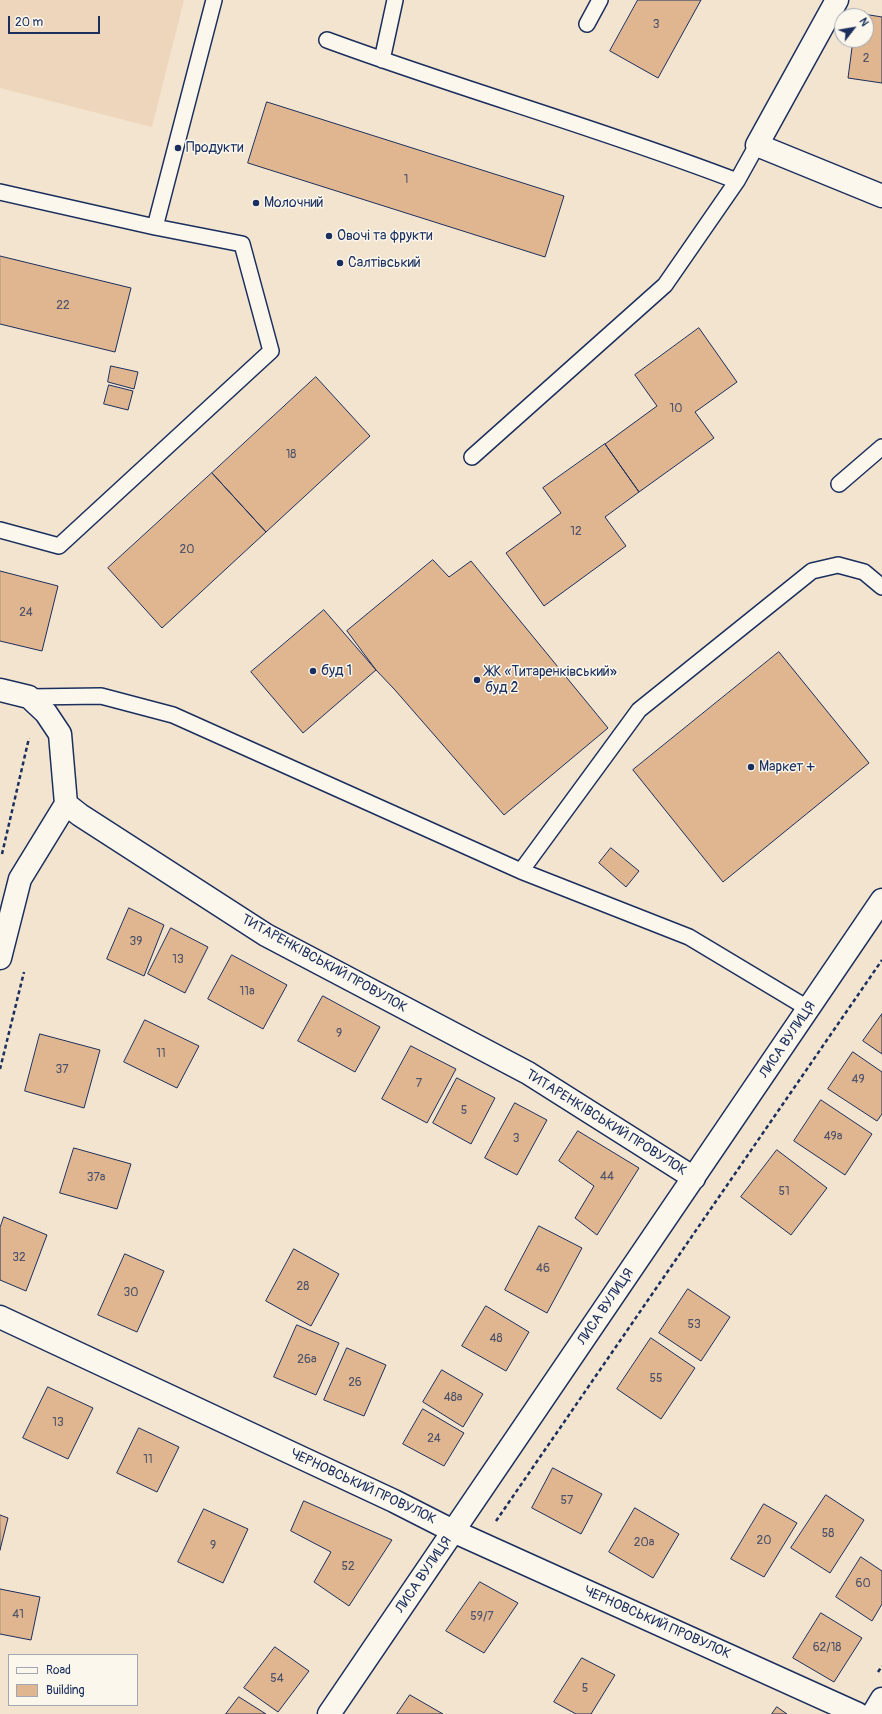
<!DOCTYPE html>
<html>
<head>
<meta charset="utf-8">
<style>
	body { margin:0 }
	#map { position:relative; width:882px; height:1714px; overflow:hidden; background:#f3e4d0; font-family:Pangolin,sans-serif }
	canvas { display:block }
	.legend { position:absolute; left:8px; top:1654px; width:130px; height:52px; box-sizing:border-box; background:#fbf7ec; border:1px solid #a1a7b3; margin:0; padding:5px 7px; list-style:none; font-size:12px; color:#1b2f5e }
	.legend li { display:flex; align-items:center; gap:8px; height:20px }
	.legend b { width:20px; border:1px solid #a1a7b3 }
	.north { position:absolute; left:834px; top:8px; width:40px; height:40px; box-sizing:border-box; background:#fbf7ec; border:1px solid #a1a7b3; border-radius:50%; rotate:59deg; font-size:11px; font-weight:700; line-height:16px; text-align:center; color:#1b2f5e }
	.north::after { content:''; display:block; margin:auto; width:14px; height:18px; background:#1b2f5e; clip-path:polygon(50% 0,100% 100%,50% 72%,0 100%) }
	.scale { position:absolute; left:8px; top:16px; width:92px; height:18px; box-sizing:border-box; border:2px solid #1b2f5e; border-top:0; padding-left:5px; font-size:12px; line-height:14px; white-space:nowrap; color:#1b2f5e; -webkit-text-stroke:3px #fbf7ec; paint-order:stroke }
</style>
</head>
<body>
<div id="map">
<canvas width="882" height="1714"></canvas>
<ul class="legend">
<li><b style="height:5px;background:#fbf7ec"></b>Road</li>
<li><b style="height:11px;background:#dfb68f"></b>Building</li>
</ul>
<div class="north">N</div>
<div class="scale">20 m</div>
</div>
<script>
const c = document.querySelector('canvas').getContext('2d');
c.lineJoin = 'round';
function fillPath(path, color) { c.fillStyle = color; c.fill(path, 'evenodd'); }
function trace(path, color, width, dash) { c.strokeStyle = color; c.lineWidth = width; c.lineCap = dash ? 'butt' : 'round'; c.setLineDash(dash || []); c.stroke(path); }
function write(font, color, halo, rows, align = 'center') {
  c.font = font + ' Pangolin,sans-serif'; c.lineWidth = 3; c.setLineDash([]); c.textBaseline = 'middle'; c.strokeStyle = halo; c.fillStyle = color; for (const [text, x, y, turn = 0] of rows) {
    c.save(); c.translate(x, y); c.rotate((+turn || 0) * Math.PI / 180); c.textAlign = isNaN(turn) ? turn : align; if (halo) c.strokeText(text, 0, 0); c.fillText(text, 0, 0); c.restore();
  }
}
fillPath(new Path2D(`
	M0 0H184L152 127 0 88Z`), '#edd6bc');
const building = new Path2D(`
	M638 0H701L658 78 610 51Z
	M857 13 882 17V83L848 78 853 40H866V16H856Z
	M267 102 564 196 545 257 248 163Z
	M0 256 131 288 115 352 0 324Z
	M699 328 737 382 695 412 714 438 639 492 605 444 657 406 635 375Z
	M111 366 138 372 134 389 108 382Z
	M316 377 370 436 266 532 212 473Z
	M109 385 133 391 128 410 104 404Z
	M605 444 639 492 605 517 626 546 544 606 506 553 561 513 543 488Z
	M212 473 266 532 162 628 108 568Z
	M433 560 449 577 471 561 608 728 504 815 395 690 376 670 347 631Z
	M0 571 58 586 42 651 0 641Z
	M324 610 376 670 303 733 251 672Z
	M779 652 869 763 723 882 633 770Z
	M611 848 639 871 626 887 599 863Z
	M129 908 164 925 144 976 107 959Z
	M171 928 208 947 185 993 148 974Z
	M232 955 287 985 263 1029 208 999Z
	M323 996 380 1027 355 1072 298 1041Z
	M882 1014V1054L863 1041Z
	M145 1020 199 1046 177 1088 124 1062Z
	M40 1034 100 1050 84 1108 25 1091Z
	M411 1046 456 1069 427 1123 382 1099Z
	M853 1052 882 1072V1114L877 1121 828 1089Z
	M457 1078 495 1098 471 1144 433 1123Z
	M821 1100 872 1134 845 1175 794 1141Z
	M515 1103 547 1120 517 1175 485 1158Z
	M578 1131 639 1168 597 1235 575 1218 594 1186 559 1161Z
	M74 1148 131 1164 117 1209 60 1193Z
	M777 1150 827 1188 791 1235 741 1197Z
	M4 1217 47 1235 26 1291 0 1280V1228Z
	M539 1226 582 1248 547 1313 505 1290Z
	M294 1249 339 1274 311 1326 266 1301Z
	M125 1254 164 1271 137 1332 98 1315Z
	M688 1289 730 1317 701 1361 659 1333Z
	M486 1306 529 1332 506 1371 462 1346Z
	M297 1325 339 1343 316 1395 274 1377Z
	M651 1338 695 1368 661 1419 617 1389Z
	M347 1348 386 1365 364 1416 324 1400Z
	M442 1370 483 1394 463 1427 423 1402Z
	M48 1387 93 1408 68 1459 23 1438Z
	M423 1409 464 1433 444 1466 403 1444Z
	M139 1428 179 1447 157 1492 117 1473Z
	M553 1468 602 1494 581 1534 532 1508Z
	M826 1495 864 1520 830 1573 791 1548Z
	M304 1501 392 1540 349 1606 314 1582 331 1552 291 1531Z
	M764 1504 797 1523 764 1577 731 1559Z
	M635 1508 679 1534 653 1578 609 1552Z
	M204 1509 248 1529 223 1583 178 1562Z
	M0 1515 8 1518 0 1550Z
	M861 1557 882 1571V1604L872 1621 836 1597Z
	M480 1582 518 1603 484 1653 446 1631Z
	M0 1589 40 1597 31 1640 0 1634Z
	M821 1613 862 1638 834 1682 793 1658Z
	M275 1647 309 1671 278 1712 244 1688Z
	M582 1658 615 1675 591 1714H576L554 1702Z
	M410 1695 443 1714H397Z
	M239 1697 266 1714H226Z
	M777 1707 787 1714H772Z`);
fillPath(building, '#dfb68f');
trace(building, '#1b2f5e', 1);
const lane = new Path2D(`
	M587 24 600 0
	M327 40C463 90 602 129 737 181
	M382 60 395 0
	M0 192 155 227 242 244 271 351 59 546 0 530
	M155 227 214 0
	M472 457 665 285 737 181 757 145
	M839 484 882 447
	M29 697 101 696 173 715 521 871 689 937 809 1009
	M521 871 639 710 812 571 838 565 864 572 882 587`);
const street = new Path2D(`
	M837 0 757 145 882 196
	M0 690 29 697 46 713 60 734 66 804 80 815 266 935 528 1073 694 1178
	M0 958 20 879 66 804
	M0 1317 394 1501 453 1531 858 1714
	M329 1714 882 900
	M873 1714 882 1699`);
trace(lane, '#1b2f5e', 18);
trace(street, '#1b2f5e', 25);
trace(new Path2D(`
	M2 854 29 738
	M0 1069 24 972
	M496 1521 882 960
	M878 1672 882 1666`), '#1b2f5e', 2.5, [4, 3]);
trace(lane, '#fbf7ec', 15);
trace(street, '#fbf7ec', 22);
for (const [x, y, r, color] of [
	[178,148,4,"#1b2f5e"],
	[256,203,4,"#1b2f5e"],
	[329,236,4,"#1b2f5e"],
	[340,263,4,"#1b2f5e"],
	[313,671,4,"#1b2f5e"],
	[477,680,4,"#1b2f5e"],
	[751,767,4,"#1b2f5e"]
]) { const dot = new Path2D(); dot.arc(x, y, r, 0, 2 * Math.PI); c.fillStyle = color; c.fill(dot); trace(dot, '#fbf7ec', 1.5); }
write('12px', '#4c516a', null, [
	["3",656,25],
	["2",866,59],
	["1",406,180],
	["22",63,306],
	["10",676,409],
	["18",291,455],
	["12",576,532],
	["20",187,550],
	["24",26,613],
	["39",136,942],
	["13",178,960],
	["11а",247,992],
	["9",339,1034],
	["11",161,1054],
	["37",62,1070],
	["49",858,1080],
	["7",419,1084],
	["5",464,1111],
	["49а",833,1137],
	["3",516,1139],
	["44",607,1177],
	["37а",96,1178],
	["51",784,1192],
	["32",19,1258],
	["46",543,1269],
	["28",303,1287],
	["30",131,1293],
	["53",694,1325],
	["48",496,1339],
	["26а",307,1360],
	["55",656,1379],
	["26",355,1383],
	["48а",453,1398],
	["13",58,1423],
	["24",434,1439],
	["11",148,1460],
	["57",567,1501],
	["58",828,1534],
	["20",764,1541],
	["20а",644,1543],
	["9",213,1546],
	["52",348,1567],
	["60",863,1584],
	["41",18,1615],
	["59/7",482,1617],
	["62/18",827,1648],
	["54",277,1679],
	["5",585,1689]
]);
write('14px', '#1b2f5e', '#fbf7ec', [
	["Продукти",186,148],
	["Молочний",264,203],
	["Овочі та фрукти",337,236],
	["Салтівський",348,263],
	["буд 1",321,671],
	["ЖК «Титаренківський»",485,672],
	["буд 2",485,688],
	["Маркет +",759,767]
], 'left');
write('14px', '#1b2f5e', '#fbf7ec', [
	["ТИТАРЕНКІВСЬКИЙ ПРОВУЛОК",324,964,29],
	["ЛИСА ВУЛИЦЯ",788,1040,-56],
	["ТИТАРЕНКІВСЬКИЙ ПРОВУЛОК",606,1123,32],
	["ЛИСА ВУЛИЦЯ",606,1307,-56],
	["ЧЕРНОВСЬКИЙ ПРОВУЛОК",363,1487,25],
	["ЛИСА ВУЛИЦЯ",424,1575,-56],
	["ЧЕРНОВСЬКИЙ ПРОВУЛОК",657,1623,24]
]);
</script>
</body>
</html>
